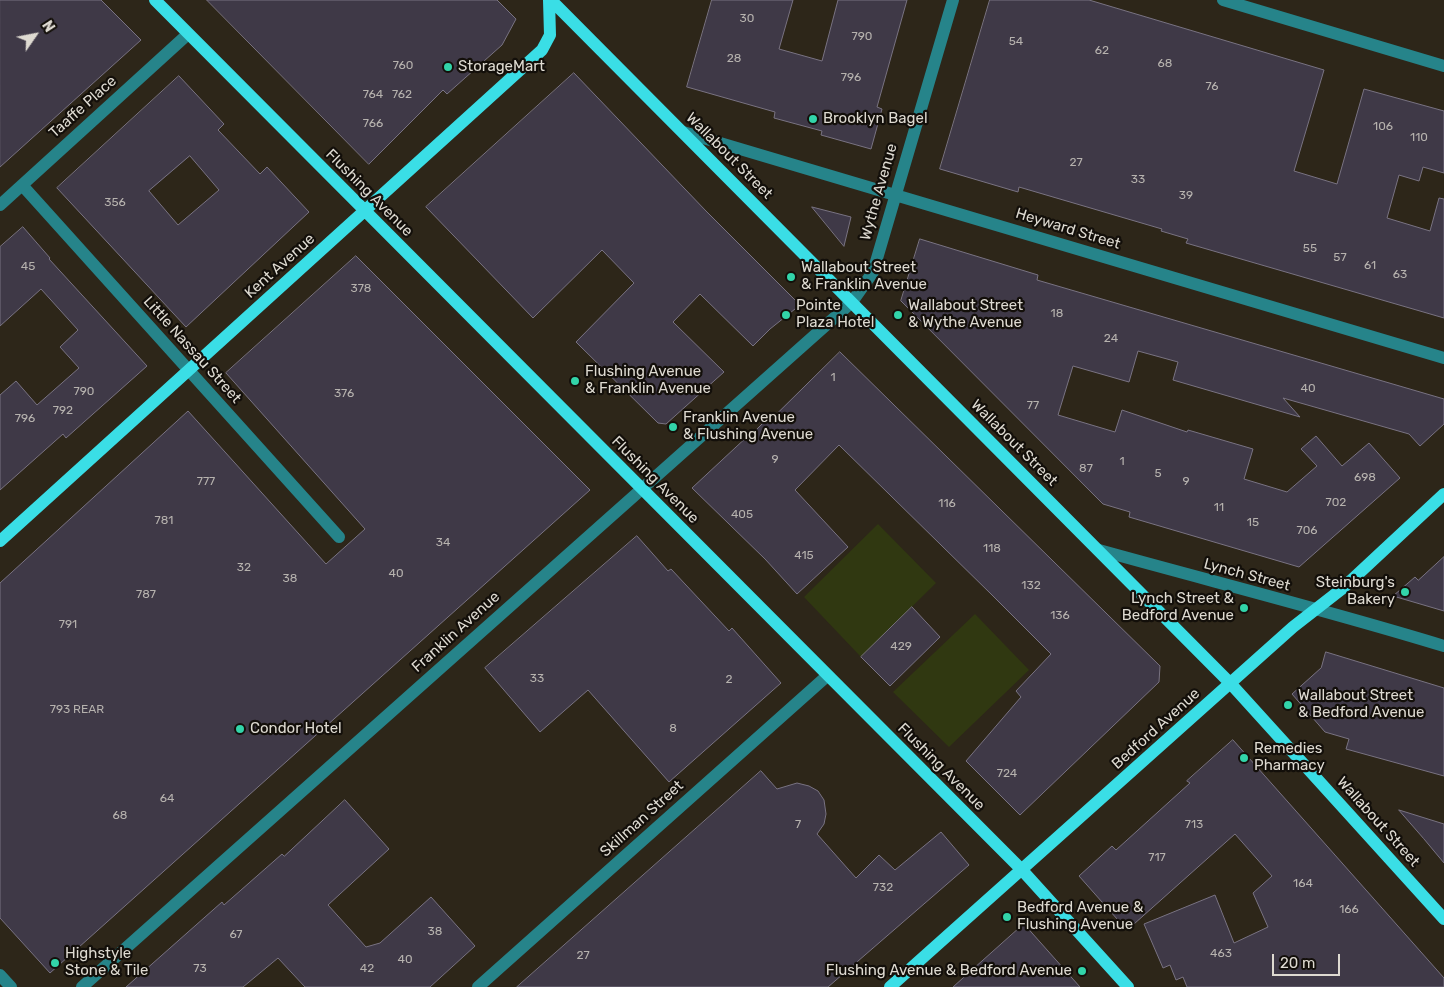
<!DOCTYPE html>
<html>
<head>
<meta charset="utf-8">
<style>
	body { margin:0 }
	#map { position:relative; width:1444px; height:987px; overflow:hidden; background:#2d2619; font-family:Rubik,sans-serif }
	canvas { display:block }
	.north { position:absolute; left:10px; top:10px; width:50px; height:50px; -webkit-text-stroke:4px #130f0a; paint-order:stroke; rotate:57deg; font-size:14px; font-weight:700; line-height:20px; text-align:center; color:#dedad1 }
	.north::after { content:''; display:block; margin:auto; width:18px; height:22px; background:#dedad1; clip-path:polygon(50% 0,100% 100%,50% 72%,0 100%) }
	.scale { position:absolute; left:1272px; top:954px; width:68px; height:22px; box-sizing:border-box; border:2px solid #dedad1; border-top:0; padding-left:6px; font-size:15px; line-height:18px; white-space:nowrap; color:#dedad1; -webkit-text-stroke:4px #130f0a; paint-order:stroke }
</style>
</head>
<body>
<div id="map">
<canvas width="1444" height="987"></canvas>
<div class="north">N</div>
<div class="scale">20 m</div>
</div>
<script>
const c = document.querySelector('canvas').getContext('2d');
c.lineJoin = 'round';
function fillPath(path, color) { c.fillStyle = color; c.fill(path, 'evenodd'); }
function trace(path, color, width, dash) { c.strokeStyle = color; c.lineWidth = width; c.lineCap = dash ? 'butt' : 'round'; c.setLineDash(dash || []); c.stroke(path); }
function write(font, color, halo, rows, align = 'center') {
  c.font = font + ' Rubik,sans-serif'; c.lineWidth = 4.5; c.setLineDash([]); c.textBaseline = 'middle'; c.strokeStyle = halo; c.fillStyle = color; for (const [text, x, y, turn = 0] of rows) {
    c.save(); c.translate(x, y); c.rotate((+turn || 0) * Math.PI / 180); c.textAlign = isNaN(turn) ? turn : align; if (halo) c.strokeText(text, 0, 0); c.fillText(text, 0, 0); c.restore();
  }
}
fillPath(new Path2D(`
	M878 524 936 583 861 657 804 597Z
	M975 614 1029 670 949 747 893 692Z`), '#303811');
const building = new Path2D(`
	M0 0H101L141 40 0 167Z
	M207 0H497L516 19 502 45 447 94 443 90 369 164Z
	M712 0H793L779 49 822 61 838 0H907L877 107 882 109 871 149 821 135 822 131 774 118 775 112 687 87Z
	M990 0H1089L1324 70 1294 171 1337 184 1364 89 1444 111V173L1423 167 1419 181 1399 175 1387 218 1430 231 1439 198 1444 199V318L1186 243 1188 239 1161 231 1162 229 1019 187 1018 192 940 169Z
	M574 73 706 211 800 305 770 329 753 346 700 294 673 322 724 372 666 424 658 423 576 342 634 283 602 250 533 318 426 207Z
	M179 76 224 124 218 130 260 174 267 167 309 212 186 327 57 188ZM190 156 219 190 178 225 149 191Z
	M812 207 851 217 844 246Z
	M23 227 50 258 49 259 147 366 66 438 63 434 0 490V395L16 381 37 405 79 368 60 347 78 330 41 289 0 326V247Z
	M920 239 1038 275 1037 280 1444 399V424L1420 446 1409 434 1283 398 1300 417 1173 380 1178 362 1138 351 1129 382 1073 366 1058 415 1115 432 1122 410 1187 432 1188 430 1253 449 1244 479 1287 492 1317 466 1301 449 1316 436 1342 466 1369 443 1400 478 1299 567 1129 517 1130 512 1103 504 901 301Z
	M356 256 590 490 50 973 0 918V583L188 411 326 564 365 529 226 373Z
	M840 352 1160 666 1159 682 1020 815 966 761 1021 697 1016 691 1051 654 992 595 839 445 795 490 848 547 797 594 765 559 692 488 750 434 751 435 768 418 770 420Z
	M637 536 668 571 671 569 729 631 732 628 781 683 669 782 588 690 540 732 485 668Z
	M1444 557V611L1393 596 1415 577 1418 580Z
	M912 607 940 637 890 686 861 657Z
	M1326 652 1444 688V776L1346 749 1349 739 1325 732 1292 694 1321 668Z
	M1233 740 1444 978V987H1187L1183 977 1176 980 1170 965 1163 968 1144 924 1215 895 1234 943 1268 927 1253 893 1272 876 1235 834 1134 924 1132 921 1125 928 1079 876 1112 846 1116 850 1190 783 1187 781Z
	M761 771 777 789 797 783 809 786 818 791 824 800 826 814 824 824 817 834 856 878 879 855 895 870 941 832 969 865 828 987H517Z
	M345 800 389 849 328 905 366 947 380 943 431 897 475 946 430 987H305L278 958 243 987H126L222 902 224 905 282 854 284 856Z
	M1399 810 1444 824V863L1424 839Z
	M1024 924 1080 987H953L973 969Z`);
fillPath(building, '#3f3947');
trace(building, '#797382', 1);
trace(new Path2D(`
	M1223 0 1444 66
	M683 132 1444 358
	M22 185 339 537
	M0 205 188 34
	M1099 550C1214 582 1330 611 1444 646
	M0 975 11 987
	M82 987 852 302 873 272 953 0
	M478 987 827 676`), '#26848a', 12);
trace(new Path2D(`
	M155 0 1022 870 1128 987
	M551 0 1231 684 1444 919
	M0 541 542 50 550 35 549 0
	M890 987 1293 627 1343 588 1444 494`), '#3adee6', 12);
for (const [x, y, r, color] of [
	[448,67,5,"#32d4a9"],
	[813,119,5,"#32d4a9"],
	[791,277,5,"#32d4a9"],
	[786,315,5,"#32d4a9"],
	[898,315,5,"#32d4a9"],
	[575,381,5,"#32d4a9"],
	[673,427,5,"#32d4a9"],
	[1405,592,5,"#32d4a9"],
	[1244,608,5,"#32d4a9"],
	[1288,705,5,"#32d4a9"],
	[240,729,5,"#32d4a9"],
	[1244,758,5,"#32d4a9"],
	[1007,917,5,"#32d4a9"],
	[55,963,5,"#32d4a9"],
	[1082,971,5,"#32d4a9"]
]) { const dot = new Path2D(); dot.arc(x, y, r, 0, 2 * Math.PI); c.fillStyle = color; c.fill(dot); trace(dot, '#130f0a', 2); }
write('12px', '#b6b2ae', null, [
	["30",747,19],
	["790",862,37],
	["54",1016,42],
	["62",1102,51],
	["28",734,59],
	["68",1165,64],
	["760",403,66],
	["796",851,78],
	["76",1212,87],
	["764",373,95],
	["762",402,95],
	["766",373,124],
	["106",1383,127],
	["110",1419,138],
	["27",1076,163],
	["33",1138,180],
	["39",1186,196],
	["356",115,203],
	["55",1310,249],
	["57",1340,258],
	["61",1370,266],
	["45",28,267],
	["63",1400,275],
	["378",361,289],
	["18",1057,314],
	["24",1111,339],
	["1",833,378],
	["40",1308,389],
	["790",84,392],
	["376",344,394],
	["77",1033,406],
	["792",63,411],
	["796",25,419],
	["9",775,460],
	["1",1122,462],
	["87",1086,469],
	["5",1158,474],
	["698",1365,478],
	["777",206,482],
	["9",1186,482],
	["702",1336,503],
	["116",947,504],
	["11",1219,508],
	["405",742,515],
	["781",164,521],
	["15",1253,523],
	["706",1307,531],
	["34",443,543],
	["118",992,549],
	["415",804,556],
	["32",244,568],
	["40",396,574],
	["38",290,579],
	["132",1031,586],
	["787",146,595],
	["136",1060,616],
	["791",68,625],
	["429",901,647],
	["33",537,679],
	["2",729,680],
	["793 REAR",77,710],
	["8",673,729],
	["724",1007,774],
	["64",167,799],
	["68",120,816],
	["7",798,825],
	["713",1194,825],
	["717",1157,858],
	["164",1303,884],
	["732",883,888],
	["166",1349,910],
	["38",435,932],
	["67",236,935],
	["463",1221,954],
	["27",583,956],
	["40",405,960],
	["73",200,969],
	["42",367,969]
]);
write('15px', '#dedad1', '#130f0a', [
	["StorageMart",458,67],
	["Brooklyn Bagel",823,119],
	["Wallabout Street",801,268],
	["& Franklin Avenue",801,285],
	["Pointe",796,306],
	["Plaza Hotel",796,323],
	["Wallabout Street",908,306],
	["& Wythe Avenue",908,323],
	["Flushing Avenue",585,372],
	["& Franklin Avenue",585,389],
	["Franklin Avenue",683,418],
	["& Flushing Avenue",683,435],
	["Steinburg's",1395,583,"right"],
	["Bakery",1395,600,"right"],
	["Lynch Street &",1234,599,"right"],
	["Bedford Avenue",1234,616,"right"],
	["Wallabout Street",1298,696],
	["& Bedford Avenue",1298,713],
	["Condor Hotel",250,729],
	["Remedies",1254,749],
	["Pharmacy",1254,766],
	["Bedford Avenue &",1017,908],
	["Flushing Avenue",1017,925],
	["Highstyle",65,954],
	["Stone & Tile",65,971],
	["Flushing Avenue & Bedford Avenue",1072,971,"right"]
], 'left');
write('15px', '#dedad1', '#130f0a', [
	["Taaffe Place",83,107,-42],
	["Wallabout Street",729,156,45],
	["Wythe Avenue",879,192,-74],
	["Flushing Avenue",369,193,45],
	["Heyward Street",1068,229,17],
	["Kent Avenue",280,266,-42],
	["Little Nassau Street",192,350,48],
	["Wallabout Street",1014,443,45],
	["Flushing Avenue",655,480,45],
	["Lynch Street",1247,575,15],
	["Franklin Avenue",456,632,-42],
	["Bedford Avenue",1156,729,-42],
	["Flushing Avenue",941,767,45],
	["Skillman Street",642,819,-42],
	["Wallabout Street",1378,822,48]
]);
</script>
</body>
</html>
